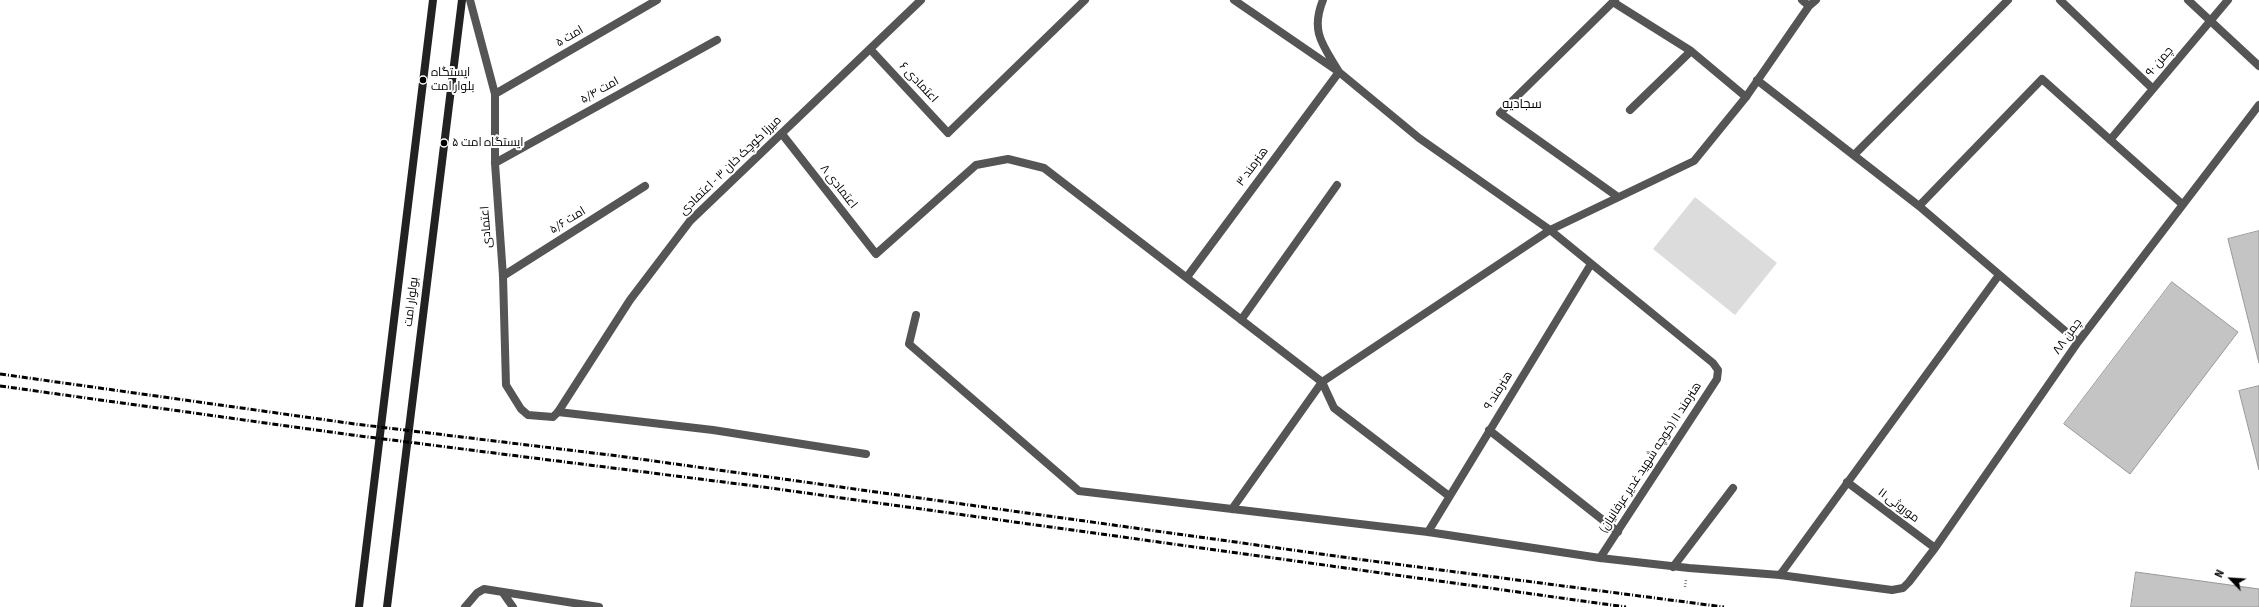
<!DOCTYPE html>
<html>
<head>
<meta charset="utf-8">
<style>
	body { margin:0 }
	#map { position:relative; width:2259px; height:607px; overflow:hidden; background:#fff; font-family:"Source Sans 3",sans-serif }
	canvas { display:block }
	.north { position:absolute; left:2211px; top:559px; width:40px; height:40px; -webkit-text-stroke:3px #fff; paint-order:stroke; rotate:295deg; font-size:11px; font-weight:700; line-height:16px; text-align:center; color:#000 }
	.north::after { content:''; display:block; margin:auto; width:14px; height:18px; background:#000; clip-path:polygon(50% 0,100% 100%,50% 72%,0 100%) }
</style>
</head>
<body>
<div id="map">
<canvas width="2259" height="607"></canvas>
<div class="north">N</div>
</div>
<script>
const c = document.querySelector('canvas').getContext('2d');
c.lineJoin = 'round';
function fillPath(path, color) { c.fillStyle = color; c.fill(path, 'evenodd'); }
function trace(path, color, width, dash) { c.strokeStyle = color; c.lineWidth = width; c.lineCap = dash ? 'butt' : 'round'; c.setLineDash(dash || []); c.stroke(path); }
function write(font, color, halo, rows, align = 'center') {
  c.font = font + ' "Source Sans 3",Cairo,sans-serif'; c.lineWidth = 4; c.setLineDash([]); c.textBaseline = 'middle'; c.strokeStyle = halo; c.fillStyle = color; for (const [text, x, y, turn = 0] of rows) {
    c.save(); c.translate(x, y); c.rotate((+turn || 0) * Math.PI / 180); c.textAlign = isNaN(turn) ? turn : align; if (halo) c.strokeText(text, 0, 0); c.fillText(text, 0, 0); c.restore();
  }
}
fillPath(new Path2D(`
	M1695 197 1777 263 1735 315 1653 249Z`), '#dcdcdc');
const building = new Path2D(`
	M2259 231V363L2228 239Z
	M2172 282 2238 332 2130 474 2064 424Z
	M2259 386V470L2239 391Z
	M2136 572 2259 589V607H2131Z`);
fillPath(building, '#c4c4c4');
trace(building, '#999', 1);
trace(new Path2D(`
	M1685 587 1686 579`), '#777', 2.5, [1, 2]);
trace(new Path2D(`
	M1613 2 1691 51 1746 97
	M1630 110 1691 51
	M558 412 713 430 866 454`), '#555', 8);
trace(new Path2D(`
	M470 0 495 94V163L503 276 506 385 521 409 528 415 553 417 558 412 630 300 690 221 921 0
	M1234 0 1339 72 1419 138 1550 230 1713 363 1718 370 1717 379 1600 558
	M1615 0 1500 113 1618 197
	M1802 0 1809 6
	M2060 0 2153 89
	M2188 0 2259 66
	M870 49 948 133 1085 0
	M1757 80 1919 206 2078 342
	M495 94 657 0
	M782 134 876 254 976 165 1008 159 1044 168 1322 382 1550 230 1694 161 1746 97 1809 6 1816 0
	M2110 140 2228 0
	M1854 155 2008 0
	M495 163 717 40
	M1919 206 2042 79 2182 204
	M503 276 645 186
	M1187 277 1339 72C1323 45 1310 32 1323 0
	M916 315 909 344 1079 491 1428 532 1600 558 1689 568 1780 575 1892 590 1903 588 1909 582 1935 548 2078 342 2259 105
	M1241 320 1337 185
	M1322 382 1334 408 1449 496
	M1489 430 1618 532
	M1847 482 1935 548
	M1232 509 1322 382
	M1428 532 1591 264
	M1673 567 1733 488
	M1780 575 1999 275
	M503 593 513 607
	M465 607 477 593 484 589 599 607`), '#555', 8);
trace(new Path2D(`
	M359 607 433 0
	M387 607 462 0`), '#222', 8);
trace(new Path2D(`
	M0 374 355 424 618 456 1357 559 1724 607
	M0 386 352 435 763 487 1626 607`), '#000', 3, [6, 2, 1, 2]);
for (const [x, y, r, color] of [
	[423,80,4,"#000"],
	[444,143,4,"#000"]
]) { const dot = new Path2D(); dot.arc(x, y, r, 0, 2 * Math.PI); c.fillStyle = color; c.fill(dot); trace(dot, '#fff', 1.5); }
write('12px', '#000', '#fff', [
	["امت ۵",570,37,-30],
	["چمن ۹۰",2160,62,-50],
	["اعتمادی ۶",918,83,47],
	["امت ۵/۴",600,91,-29],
	["میرزا کوچک خان ۳ - اعتمادی",731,166,-44],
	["هنرمند ۳",1253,167,-54],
	["اعتمادی ۸",838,187,52],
	["امت ۵/۶",568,221,-32],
	["اعتمادی",487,227,-94],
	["بولوار امت",412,302,-83],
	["چمن ۸۸",2068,337,-54],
	["هنرمند ۹",1499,391,-58],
	["هنرمند ۱۱ (کوچه شهید غدیر عرفانیان)",1651,458,-57],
	["موروثی ۱۱",1898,506,37]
]);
write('12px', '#000', '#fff', [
	["ایستگاه",431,73],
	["بلوار امت",431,87],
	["ایستگاه امت ۵",452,143]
], 'left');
write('13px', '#000', '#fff', [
	["سجادیه",1522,105]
]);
</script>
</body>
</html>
